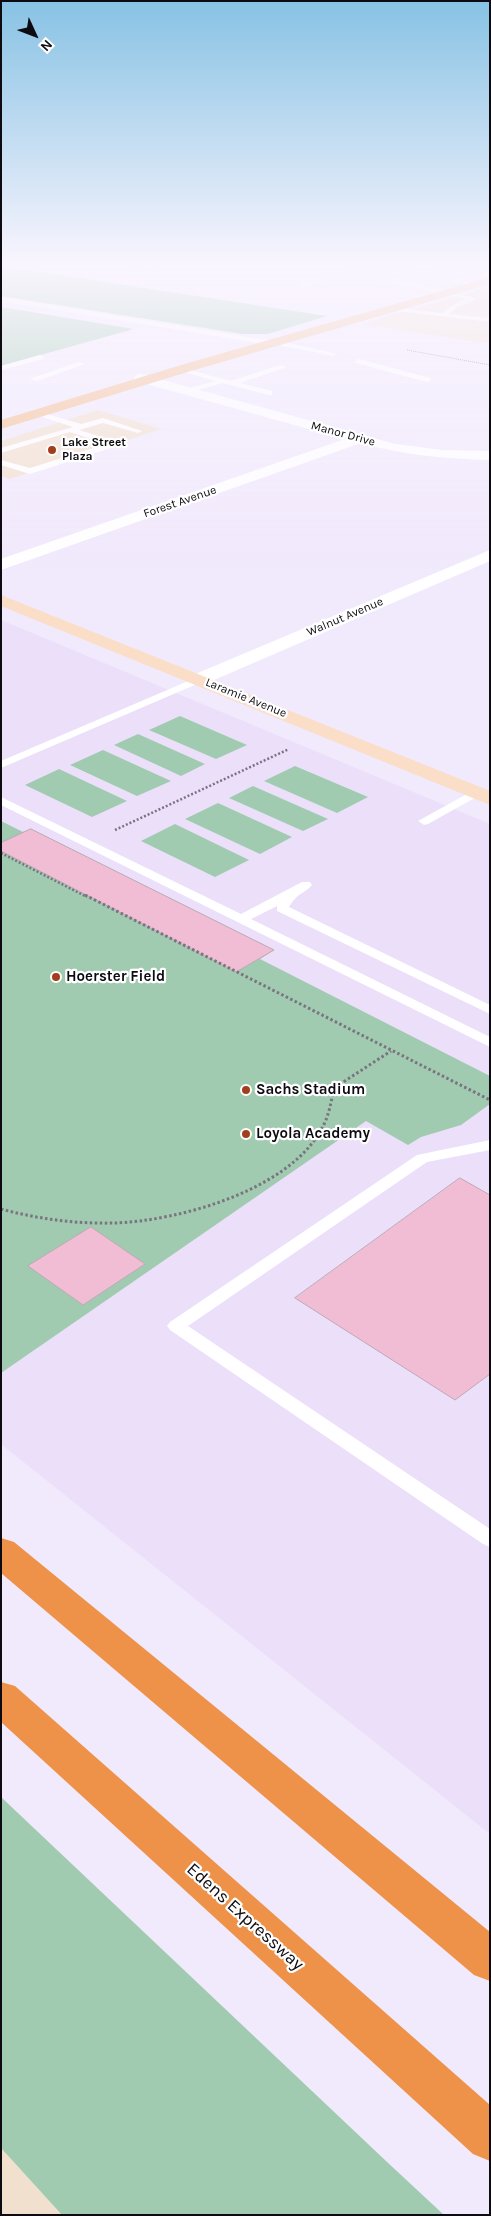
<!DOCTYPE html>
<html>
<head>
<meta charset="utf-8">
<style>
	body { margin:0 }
	#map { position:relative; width:491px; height:2216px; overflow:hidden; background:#f1e9fc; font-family:Karla,sans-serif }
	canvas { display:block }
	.frame { position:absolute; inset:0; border:2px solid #0d0b11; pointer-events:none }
	.north { position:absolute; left:10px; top:10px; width:50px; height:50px; -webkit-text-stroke:4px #fff; paint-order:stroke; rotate:133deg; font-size:14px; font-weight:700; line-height:20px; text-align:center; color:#0d0b11 }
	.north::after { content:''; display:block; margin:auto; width:18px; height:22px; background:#0d0b11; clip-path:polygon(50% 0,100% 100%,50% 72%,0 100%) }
</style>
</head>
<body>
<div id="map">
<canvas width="491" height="2216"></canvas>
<div class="frame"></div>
<div class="north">N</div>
</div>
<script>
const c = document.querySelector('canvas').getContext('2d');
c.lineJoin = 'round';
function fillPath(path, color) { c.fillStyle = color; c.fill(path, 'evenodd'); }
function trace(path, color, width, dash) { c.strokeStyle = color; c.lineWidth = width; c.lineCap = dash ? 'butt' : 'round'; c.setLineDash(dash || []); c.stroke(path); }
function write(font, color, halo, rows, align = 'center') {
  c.font = font + ' Karla,sans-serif'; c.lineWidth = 4.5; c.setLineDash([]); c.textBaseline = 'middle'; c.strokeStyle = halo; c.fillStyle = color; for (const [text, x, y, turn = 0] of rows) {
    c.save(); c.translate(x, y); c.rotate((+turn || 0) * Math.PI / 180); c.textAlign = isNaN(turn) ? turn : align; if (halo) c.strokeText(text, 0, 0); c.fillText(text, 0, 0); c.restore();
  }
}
fillPath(new Path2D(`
	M98 410 161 429 10 479 1 476V441Z
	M1 2148 62 2215H1Z`), '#f2e0cf');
fillPath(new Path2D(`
	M490 287V344L362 324Z`), '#f3dfd0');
fillPath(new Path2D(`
	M1 620 490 824V1834L1 1444Z`), '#ebdffa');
fillPath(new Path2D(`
	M1 266 327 316 268 334H243L1 296Z
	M1 307 134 329 1 366Z
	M180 716 247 745 216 759 149 730Z
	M138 734 205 764 181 776 114 745Z
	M103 750 171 781 137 796 70 765Z
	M295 766 368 797 337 813 264 781Z
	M59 769 127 801 92 817 25 785Z
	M253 786 328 819 303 831 229 798Z
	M218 803 292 837 260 854 185 819Z
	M1 821 23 832 31 829 274 950 260 959 490 1076V1104L461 1125 421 1137 408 1145 366 1121 1 1373Z
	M175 824 249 860 215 877 141 841Z
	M1 1797 386 2161 444 2215H62L1 2148Z`), '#a1cbb0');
const building = new Path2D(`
	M31 829 274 950 236 972 1 851V843Z
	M460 1178 490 1195V1374L455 1400 295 1298Z
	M91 1227 145 1264 83 1305 28 1266Z`);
fillPath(building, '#f0bdd5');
trace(building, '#bfaab4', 1);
trace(new Path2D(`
	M407 350 490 365`), '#797480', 1, [1, 1]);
trace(new Path2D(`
	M115 830 289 749
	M1 853 87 897`), '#797480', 2.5, [2, 2]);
trace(new Path2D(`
	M85 895 490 1100
	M1 1209C38 1219 76 1224 114 1223 179 1221 290 1190 322 1128 329 1116 331 1102 334 1088L391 1051`), '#797480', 3, [2.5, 2.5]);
fillPath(new Path2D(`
	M375 262 474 284 472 287 375 266 358 271 475 298V300L457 307 449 314 490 318V322L388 310V308L390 307 442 313 453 305 466 299 350 273 304 287 299 286Z
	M1 297 273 341 276 340 337 354 333 356 274 344 271 345 1 301Z
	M40 355 44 357 43 359 1 370V366Z
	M359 359 430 378 431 380 427 382 356 363 355 361Z
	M78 362 85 364 37 381 30 379Z
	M280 365 287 367 240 383 272 391V395H269L223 383 186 393V389L215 381 178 370 182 368 231 381Z
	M36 411 81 424 103 418 142 431 138 433 103 423 79 430 117 442V446L30 474 1 465V460L30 468 106 444 70 432 1 453V448L73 427 36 415Z
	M200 676 205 679 204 681 1 768V761Z
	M476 789 480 791 482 793 480 795 428 824 424 825 418 821Z
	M1 797 241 914 302 882H310L312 885C303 895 298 892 289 907L490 1005V1014L277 911V906L251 919 490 1037V1047L1 805Z
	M490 1140V1150L427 1162 188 1326 490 1529V1547L483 1544 170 1330 167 1326 170 1322 417 1155Z`), '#fff');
fillPath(new Path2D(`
	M122 261H167C161 266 128 266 122 261Z
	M423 261H445L490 271V278Z
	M141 374 395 444 443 450 490 451V460C446 459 403 455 361 443L1 570V559L345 439 136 381 134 378 136 375Z
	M490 550V561L207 683 200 685 193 683 190 679 193 675Z`), '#fff');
fillPath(new Path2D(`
	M1 595 490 791V805L1 606Z`), '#fadec8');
fillPath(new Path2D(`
	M490 277V284L191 371 1 429V420L181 365Z`), '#f4be91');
fillPath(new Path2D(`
	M1 1538 14 1542 490 1932V1981L474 1975 1 1573Z
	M1 1682 15 1686 490 2105V2161L473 2154 1 1722Z`), '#ed9248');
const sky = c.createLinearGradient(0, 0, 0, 572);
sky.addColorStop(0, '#87c2e4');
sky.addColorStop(0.46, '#f9f5fe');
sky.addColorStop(1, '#f9f5fe00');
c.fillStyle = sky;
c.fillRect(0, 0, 491, 572);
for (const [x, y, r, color] of [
	[52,450,5,"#a43d1d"],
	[56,977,5,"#a43d1d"],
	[246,1090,5,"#a43d1d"],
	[246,1134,5,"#a43d1d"]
]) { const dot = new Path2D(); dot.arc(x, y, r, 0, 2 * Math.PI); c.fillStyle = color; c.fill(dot); trace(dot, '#fff', 2); }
write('12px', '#0d0b11', '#fff', [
	["Manor Drive",343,434,15],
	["Forest Avenue",180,502,-19],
	["Walnut Avenue",345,617,-23],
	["Laramie Avenue",246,698,22]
]);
write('bold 12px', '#0d0b11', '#fff', [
	["Lake Street",62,443],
	["Plaza",62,457]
], 'left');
write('bold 15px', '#0d0b11', '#fff', [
	["Hoerster Field",66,977],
	["Sachs Stadium",256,1090],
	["Loyola Academy",256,1134]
], 'left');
write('18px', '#0d0b11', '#fff', [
	["Edens Expressway",245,1917,42]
]);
</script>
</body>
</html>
